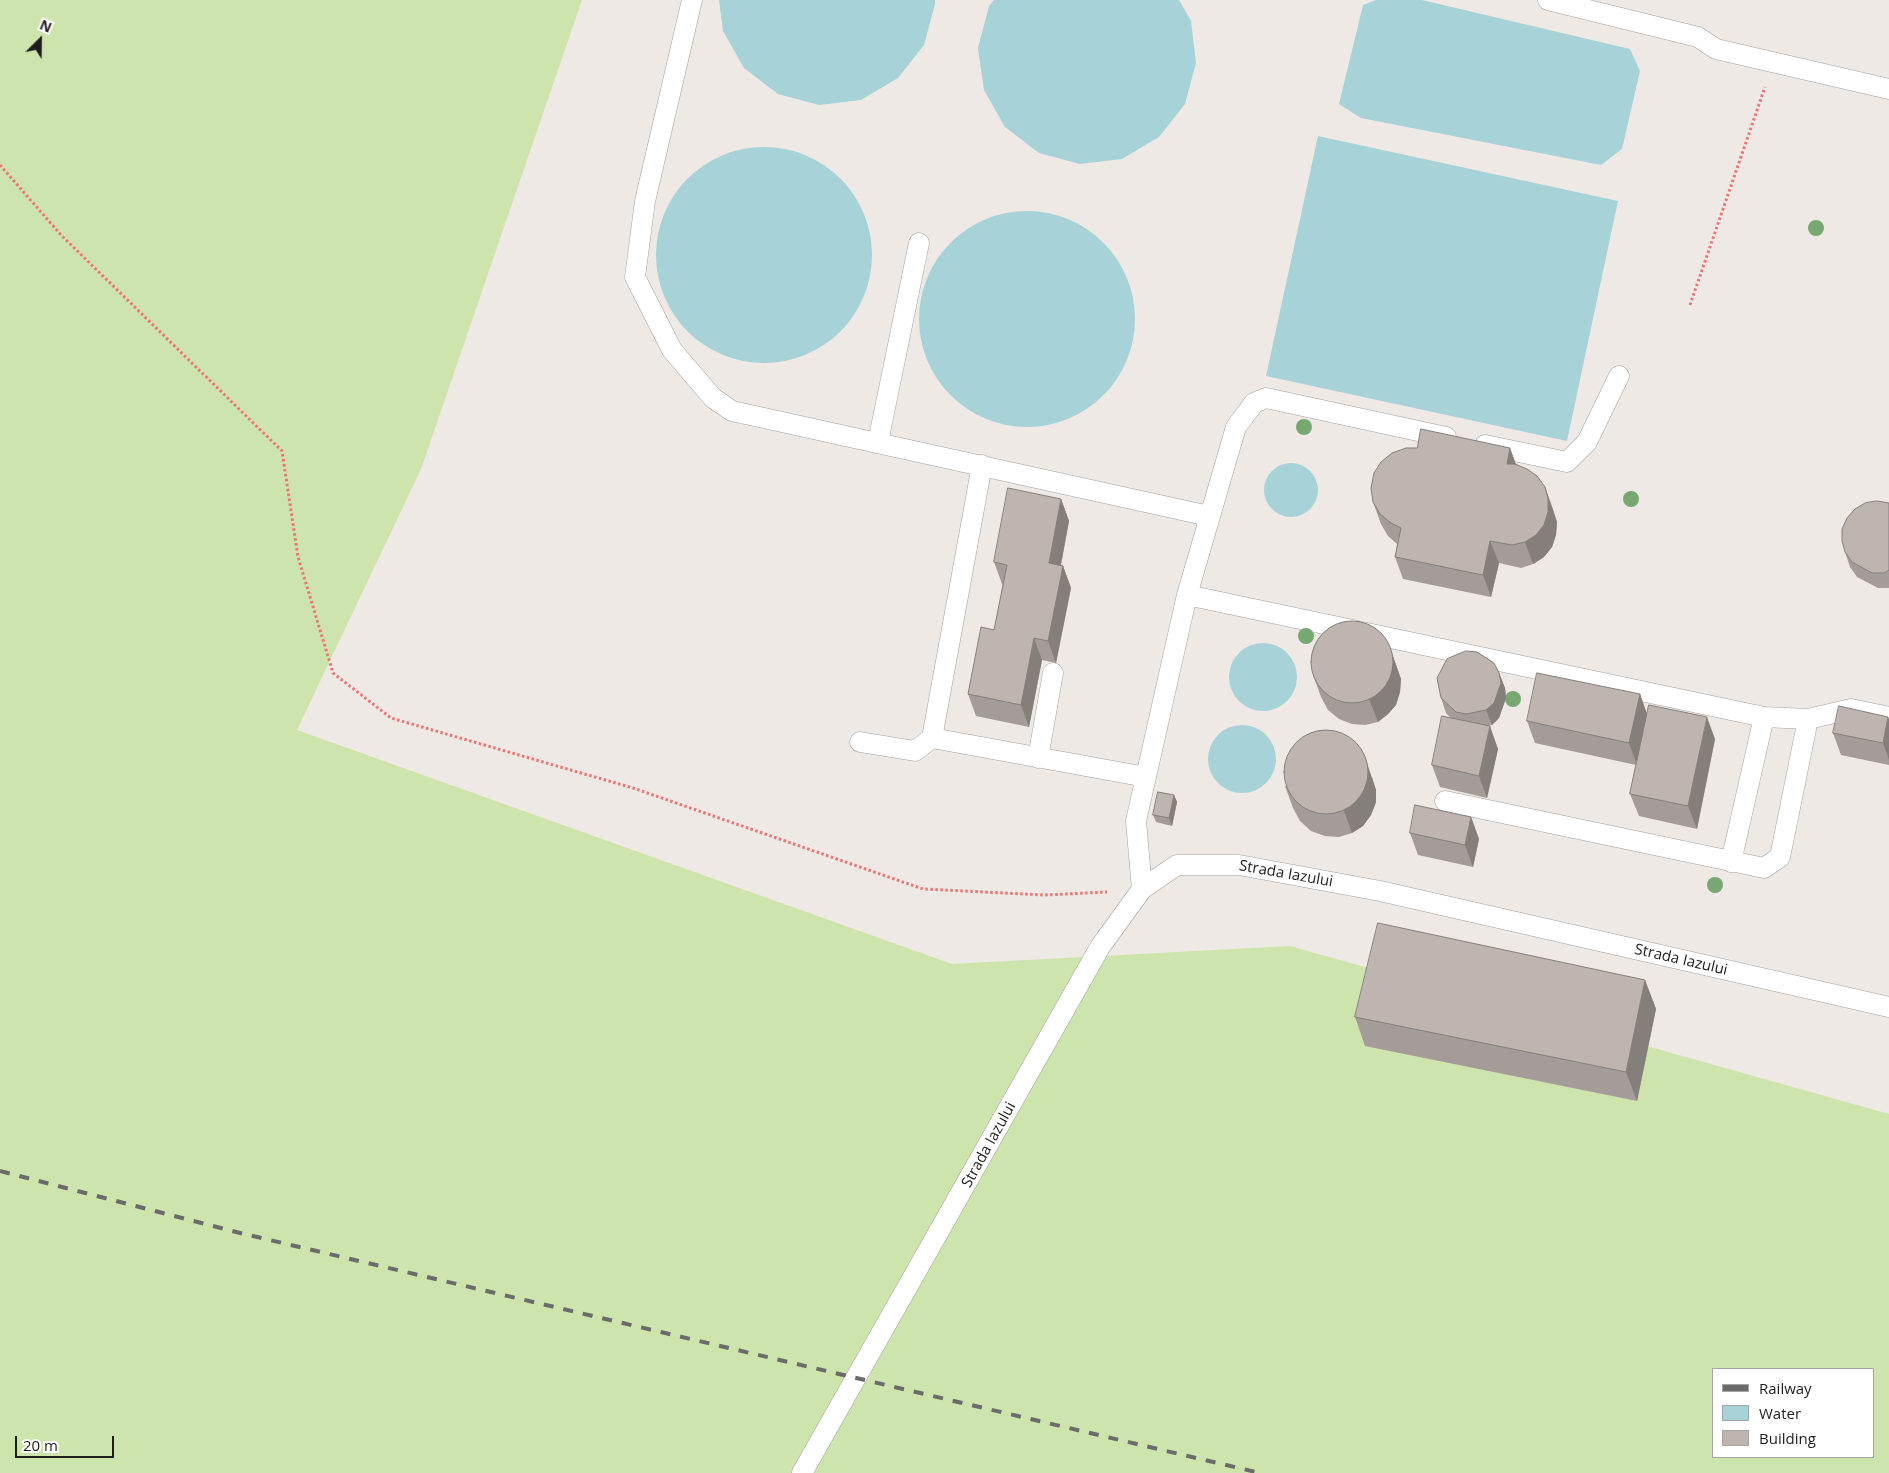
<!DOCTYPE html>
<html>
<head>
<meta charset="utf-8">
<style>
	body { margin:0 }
	#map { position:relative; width:1889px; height:1473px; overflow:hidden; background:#eee9e4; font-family:"Open Sans",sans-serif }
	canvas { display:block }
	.legend { position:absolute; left:1712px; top:1368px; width:162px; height:90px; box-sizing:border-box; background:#fff; border:1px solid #a5a5a5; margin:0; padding:6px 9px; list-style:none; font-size:15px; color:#1d1d1d }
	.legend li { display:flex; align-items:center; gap:10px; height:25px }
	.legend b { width:25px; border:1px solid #a5a5a5 }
	.north { position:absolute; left:15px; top:15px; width:50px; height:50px; -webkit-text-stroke:4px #fff; paint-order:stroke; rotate:23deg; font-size:14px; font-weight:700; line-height:20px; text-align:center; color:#1d1d1d }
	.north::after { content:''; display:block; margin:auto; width:18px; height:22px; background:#1d1d1d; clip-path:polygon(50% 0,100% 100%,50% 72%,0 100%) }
	.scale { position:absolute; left:15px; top:1436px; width:99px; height:22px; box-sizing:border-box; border:2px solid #1d1d1d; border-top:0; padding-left:6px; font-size:15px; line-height:18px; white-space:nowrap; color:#1d1d1d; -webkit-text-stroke:4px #fff; paint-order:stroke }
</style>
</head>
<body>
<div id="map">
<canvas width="1889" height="1473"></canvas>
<ul class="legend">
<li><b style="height:6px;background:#6b6b6b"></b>Railway</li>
<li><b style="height:14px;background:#a7d2d8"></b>Water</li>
<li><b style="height:14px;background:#beb5b1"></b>Building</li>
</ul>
<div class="north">N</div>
<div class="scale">20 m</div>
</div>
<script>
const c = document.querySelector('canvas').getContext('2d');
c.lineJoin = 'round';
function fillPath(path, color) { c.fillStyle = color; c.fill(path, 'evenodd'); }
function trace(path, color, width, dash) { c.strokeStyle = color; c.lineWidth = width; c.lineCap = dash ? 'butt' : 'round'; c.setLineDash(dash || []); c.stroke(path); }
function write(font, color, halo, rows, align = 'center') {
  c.font = font + ' "Open Sans",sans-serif'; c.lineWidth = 5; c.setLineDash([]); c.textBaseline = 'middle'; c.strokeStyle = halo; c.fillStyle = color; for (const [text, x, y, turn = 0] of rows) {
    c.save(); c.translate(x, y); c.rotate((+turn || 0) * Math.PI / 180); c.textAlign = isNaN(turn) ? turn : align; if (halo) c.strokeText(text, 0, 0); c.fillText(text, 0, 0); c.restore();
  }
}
fillPath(new Path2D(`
	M0 0H582L421 469 297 730 952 964 1290 946 1889 1114V1473H0ZM1713 1369H1873V1457H1713Z`), '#cee4ad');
fillPath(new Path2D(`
	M719 0H935V4L924 45 898 78 861 100 819 105 778 94 744 68 723 31Z
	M994 0H1179L1191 21 1196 63 1185 104 1159 137 1122 159 1080 164 1039 153 1005 127 984 90 978 48 989 6Z
	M1376 0H1422L1630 49 1640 71 1622 149 1601 165 1361 118 1339 104 1363 5Z
	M1318 136 1618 201 1567 441 1266 376Z
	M656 255a108 108 0 1 1 216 0a108 108 0 1 1-216 0Z
	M919 319a108 108 0 1 1 216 0a108 108 0 1 1-216 0Z
	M1264 490a27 27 0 1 1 54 0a27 27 0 1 1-54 0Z
	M1229 677a34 34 0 1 1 68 0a34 34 0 1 1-68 0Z
	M1208 759a34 34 0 1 1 68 0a34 34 0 1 1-68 0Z`), '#a7d2d8');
const service = new Path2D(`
	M692 0 645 201 635 277 672 350 713 398 732 411 1209 516
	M1548 0 1698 37 1716 49 1889 89
	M878 442 919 243
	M1485 445 1567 462 1587 442 1619 376
	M982 465 932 738 1146 777
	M1187 595 1764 717 1808 719 1851 709 1889 717
	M860 742 915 751 932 738
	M1038 758 1053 673
	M1445 801 1764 868 1780 857 1808 719
	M1731 862 1764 717
	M1142 889 1136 821 1187 595 1236 427 1254 403 1266 398 1446 437
	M802 1473 1100 947 1142 889 1177 865H1239L1380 891 1889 1007`);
trace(service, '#a1a1a1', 21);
trace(new Path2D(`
	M0 165 61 235 282 451 298 557 333 673 391 718 633 788 923 889 1045 895 1107 892
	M1690 305 1765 87`), '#ef7474', 3, [2.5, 2.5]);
trace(service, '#fff', 20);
trace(new Path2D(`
	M0 1171 240 1233 1260 1473`), '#6b6b6b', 4, [10, 10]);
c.fillStyle = '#77a872';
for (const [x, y] of [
	[1816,228],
	[1304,427],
	[1631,499],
	[1306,636],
	[1513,699],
	[1715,885]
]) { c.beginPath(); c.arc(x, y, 8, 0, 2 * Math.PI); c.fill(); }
fillPath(new Path2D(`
	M1510 448 1516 465 1545 487 1553 509 1557 522 1556 535 1552 547 1544 557 1533 564 1521 568 1499 563 1491 597 1403 579 1395 557 1397 544 1388 536 1381 524 1373 502Z
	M1061 499 1069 521 1061 565 1063 566 1071 588 1056 663 1042 660 1029 727 976 716 968 694 994 630 1003 585 1002 584 994 562Z
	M1889 503V588H1878L1857 577 1850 567 1845 552Z
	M1389 645 1401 679 1400 692 1396 705 1388 714 1378 722 1365 725 1352 724 1339 719 1328 710 1321 697 1313 675Z
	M1499 673 1505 688 1506 698 1499 718 1492 725 1488 726 1498 749 1487 798 1440 787 1432 765 1451 718 1446 713 1441 698Z
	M1640 694 1647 714 1715 739 1697 829 1639 816 1630 794 1636 765 1535 743 1527 721Z
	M1889 719V765L1841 755 1833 733Z
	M1372 777 1376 790V802L1371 815 1363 826 1352 833 1339 837 1325 836 1311 831 1300 821 1293 808 1285 786Z
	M1174 795 1177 802 1172 826 1156 822 1153 815Z
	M1471 817 1479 839 1473 867 1418 855 1410 833Z
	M1645 980 1656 1009 1637 1101 1365 1046 1355 1017Z`), '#a39c98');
fillPath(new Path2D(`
	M1510 448 1518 470 1507 464Z
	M1545 487 1557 522 1556 535 1552 547 1544 557 1533 564 1525 542Z
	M1061 499 1069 521 1057 585 1049 563Z
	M1490 541 1499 563 1491 597 1483 575Z
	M1063 566 1071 588 1056 663 1048 641Z
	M1034 638 1042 660 1029 727 1021 705Z
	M1389 645 1401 679 1400 692 1396 705 1388 714 1378 722 1369 699Z
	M1499 673 1505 688 1506 698 1499 718 1492 725 1486 710Z
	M1640 694 1648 717 1637 765 1629 743Z
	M1707 717 1715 739 1697 829 1688 806Z
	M1888 717 1889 719V760L1883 743Z
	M1490 726 1498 749 1487 798 1479 776Z
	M1364 754 1376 790V802L1371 815 1363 826 1352 833 1344 811Z
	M1174 795 1177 802 1172 826 1169 818Z
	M1471 817 1479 839 1473 867 1465 845Z
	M1645 980 1656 1009 1637 1101 1626 1072Z`), '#857f7c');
const building = new Path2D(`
	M1421 429 1510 448 1507 464H1515L1527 469 1537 476 1545 487 1548 499V512L1544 525 1536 535 1525 542 1512 545 1490 541 1483 575 1395 557 1401 528 1391 523 1380 514 1373 502 1371 488 1374 473 1381 462 1392 453 1406 448H1417Z
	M1008 488 1061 499 1049 563 1063 566 1048 641 1034 638 1021 705 968 694 981 627 994 630 1007 565 994 562Z
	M1877 501 1889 503V570L1884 573H1872L1852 562 1845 552 1842 541V529L1847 518 1855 509 1865 503Z
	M1311 662a41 41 0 1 1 82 0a41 41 0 1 1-82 0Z
	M1466 651 1477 652 1494 663 1499 673 1501 683 1494 703 1486 710 1466 714 1456 712 1441 698 1437 678 1447 659Z
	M1537 673 1640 694 1629 743 1527 721Z
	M1649 705 1707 717 1688 806 1630 794Z
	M1839 706 1888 717 1883 743 1833 733Z
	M1442 716 1490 726 1479 776 1432 765Z
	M1284 772a42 42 0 1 1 84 0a42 42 0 1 1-84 0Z
	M1158 792 1174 795 1169 818 1153 815Z
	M1415 805 1471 817 1465 845 1410 833Z
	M1378 923 1645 980 1626 1072 1355 1017Z`);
fillPath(building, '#beb5b1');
trace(building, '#857f7c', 1);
write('15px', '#1d1d1d', '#fff', [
	["Strada Iazului",1286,874,10],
	["Strada Iazului",1681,960,13],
	["Strada Iazului",989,1145,-61]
]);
</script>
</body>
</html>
